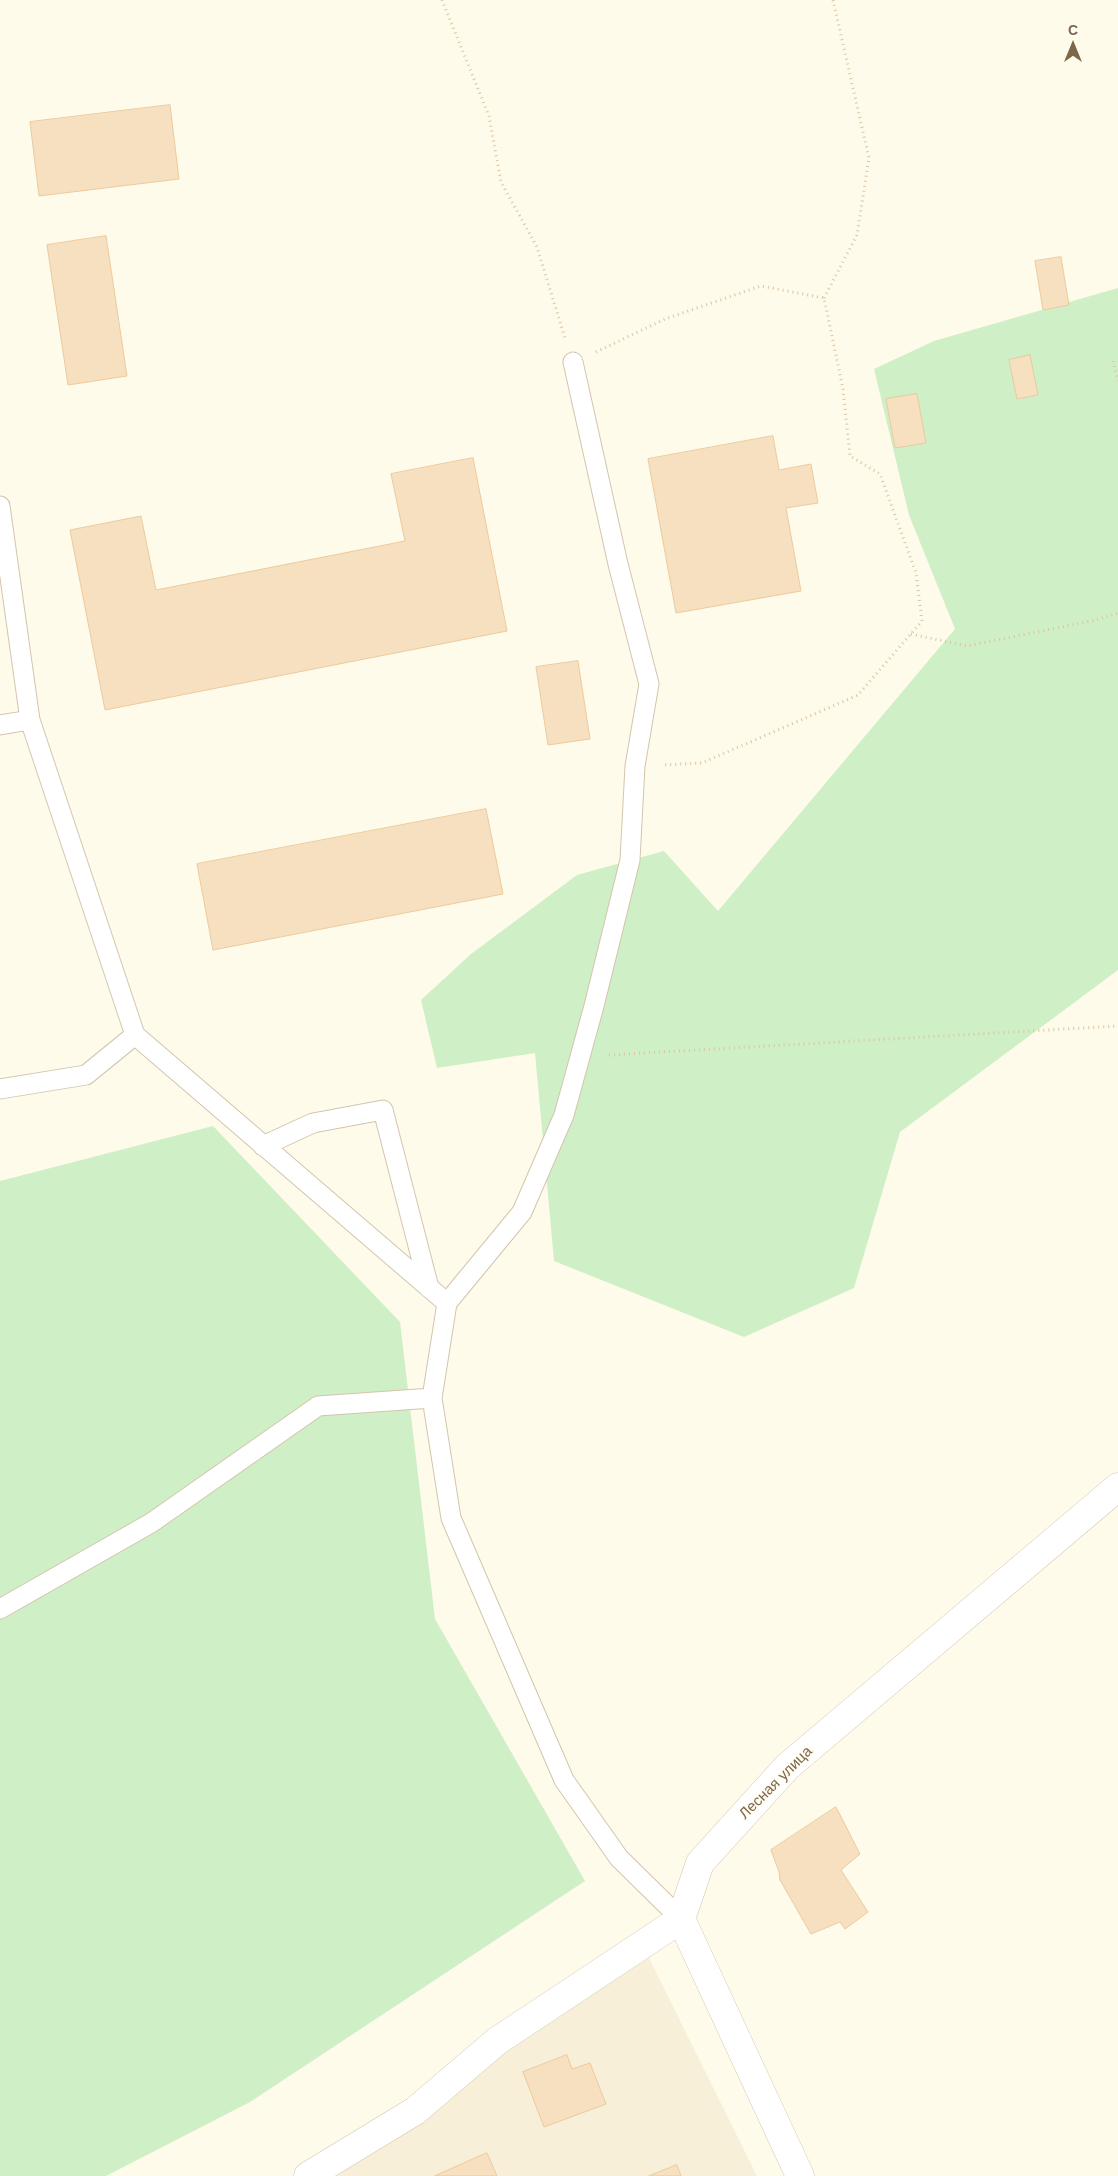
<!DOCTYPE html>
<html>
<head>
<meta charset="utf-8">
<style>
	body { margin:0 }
	#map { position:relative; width:1118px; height:2176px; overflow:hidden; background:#fefbeb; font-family:Arial,sans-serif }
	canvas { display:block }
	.north { position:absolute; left:1048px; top:20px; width:50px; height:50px; -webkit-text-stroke:4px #fffdf3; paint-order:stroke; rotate:0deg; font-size:14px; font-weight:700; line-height:20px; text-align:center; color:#7e6649 }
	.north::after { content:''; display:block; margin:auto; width:18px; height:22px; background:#7e6649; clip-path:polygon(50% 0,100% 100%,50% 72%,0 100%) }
</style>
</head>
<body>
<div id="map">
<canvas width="1118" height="2176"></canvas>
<div class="north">С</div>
</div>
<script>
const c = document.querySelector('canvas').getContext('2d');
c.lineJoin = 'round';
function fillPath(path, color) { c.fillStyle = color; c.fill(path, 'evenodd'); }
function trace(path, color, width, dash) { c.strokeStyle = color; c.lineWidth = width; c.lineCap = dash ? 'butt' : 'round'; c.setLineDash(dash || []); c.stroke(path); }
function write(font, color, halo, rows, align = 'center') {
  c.font = font + ' Arial,sans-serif'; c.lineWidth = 4; c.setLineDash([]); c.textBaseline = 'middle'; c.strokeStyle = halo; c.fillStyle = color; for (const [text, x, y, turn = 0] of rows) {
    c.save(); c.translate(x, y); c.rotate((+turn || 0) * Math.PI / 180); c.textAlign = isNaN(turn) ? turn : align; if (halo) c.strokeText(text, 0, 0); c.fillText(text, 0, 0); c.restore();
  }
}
fillPath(new Path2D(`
	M649 1958 757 2176H331L500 2049Z`), '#f7efd8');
fillPath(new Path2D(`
	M1118 288V970L900 1132 854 1288 744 1337 554 1261 535 1053 437 1068 421 1000 471 954 577 875 664 851 718 911 955 629 909 515 874 369 934 341Z
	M213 1126 400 1322 435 1619 585 1881 250 2102 106 2176H0V1181Z`), '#cfefc6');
const building = new Path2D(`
	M170 105 179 179 39 196 30 122Z
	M106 236 127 376 68 385 47 245Z
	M1061 257 1069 305 1043 310 1035 261Z
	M1030 355 1038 395 1017 399 1009 360Z
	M917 394 926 443 895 448 886 399Z
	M773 436 779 470 811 464 818 503 786 508 801 591 676 613 648 459Z
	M473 458 507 631 105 710 70 530 141 516 156 590 405 541 391 474Z
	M578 661 590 739 548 745 536 667Z
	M486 809 503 894 213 950 197 864Z
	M836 1807 860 1854 841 1870 868 1912 845 1929 840 1922 811 1934 780 1880 779 1872 771 1850Z
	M567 2055 572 2069 590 2063 606 2104 544 2127 523 2072Z
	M487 2153 497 2176H435Z
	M677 2165 681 2176H649Z`);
fillPath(building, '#f7e0bf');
trace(building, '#ebca9e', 1);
const service = new Path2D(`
	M0 506 30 720 135 1035 447 1303 432 1398 451 1518 564 1780 619 1858 681 1919
	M0 725 30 720
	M0 1089 86 1075 135 1035
	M263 1146 313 1123 383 1110 429 1288
	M447 1303 522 1212 564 1115 594 1006 630 860 635 766 649 684 618 564 573 362
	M0 1609 151 1523 318 1406 432 1398`);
const minor = new Path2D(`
	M308 2176 415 2111 497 2041 681 1919
	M800 2176 681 1919 700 1863 787 1767 1118 1487`);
trace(service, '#d3c5ae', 21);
trace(minor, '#d3c5ae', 29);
trace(new Path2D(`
	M442 0 489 116 501 182 537 247 565 338
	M824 298 857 235 869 158 833 0
	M596 352 665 319 761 286 824 298 843 389 850 456 880 474 916 573 922 621 858 695 702 763 663 765
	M1113 361 1118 381
	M911 634 967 646 1096 620 1118 613
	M609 1055 1118 1026`), '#ddc4a1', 3, [1, 4]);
trace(service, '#fff', 19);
trace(minor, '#fff', 28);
write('15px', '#7e6649', '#fffdf3', [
	["Лесная улица",776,1783,-45]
]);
</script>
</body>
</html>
